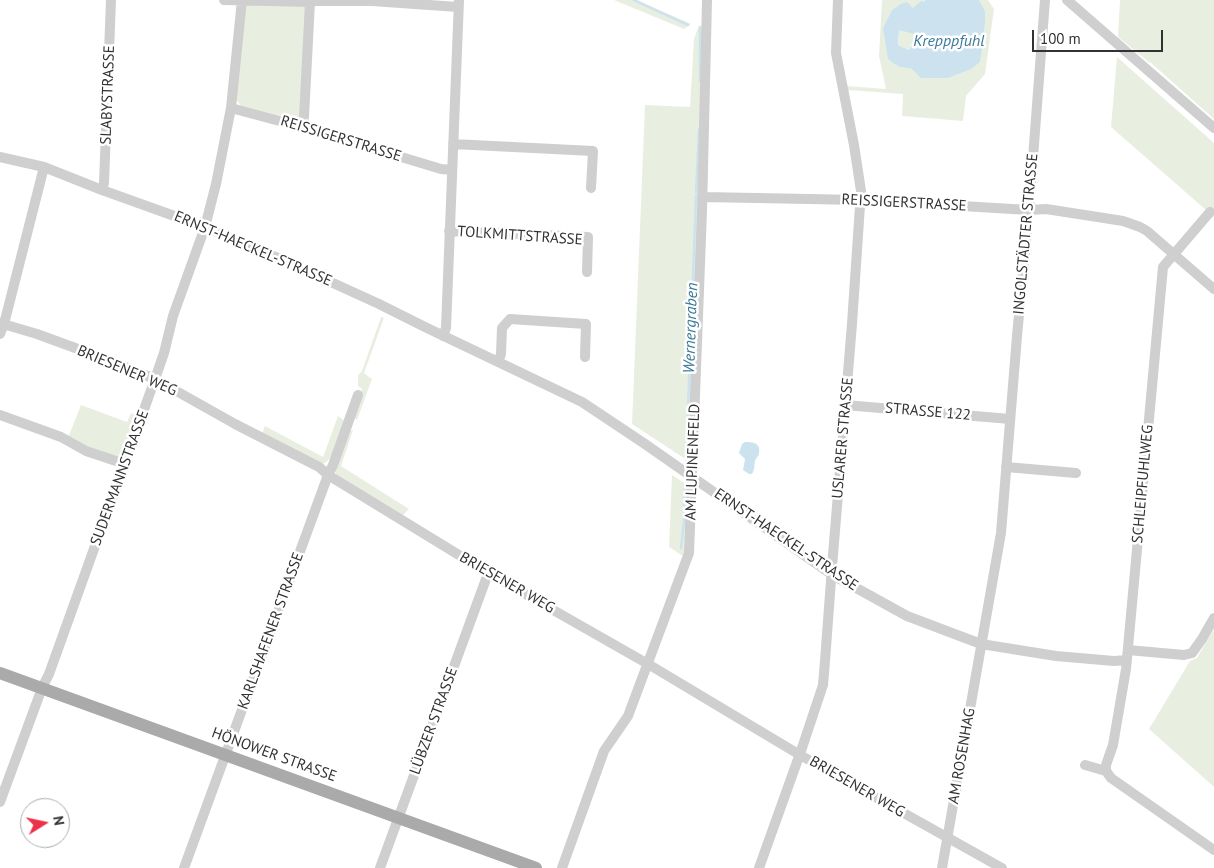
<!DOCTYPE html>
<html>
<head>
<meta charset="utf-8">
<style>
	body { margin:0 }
	#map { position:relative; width:1214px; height:868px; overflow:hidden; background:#fff; font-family:"PT Sans",sans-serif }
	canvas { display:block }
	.north { position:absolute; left:20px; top:798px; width:50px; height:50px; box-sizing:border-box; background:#fff; border:1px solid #adadad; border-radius:50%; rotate:80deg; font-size:14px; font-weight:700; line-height:20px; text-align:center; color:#323232 }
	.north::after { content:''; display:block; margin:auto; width:18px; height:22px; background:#ec3149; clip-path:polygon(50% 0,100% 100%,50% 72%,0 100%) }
	.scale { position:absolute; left:1032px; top:30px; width:131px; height:22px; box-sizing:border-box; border:2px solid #323232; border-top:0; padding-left:6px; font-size:15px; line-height:18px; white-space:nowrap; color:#323232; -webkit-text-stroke:4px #fff; paint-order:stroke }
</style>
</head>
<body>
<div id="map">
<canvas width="1214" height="868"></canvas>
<div class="north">N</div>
<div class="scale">100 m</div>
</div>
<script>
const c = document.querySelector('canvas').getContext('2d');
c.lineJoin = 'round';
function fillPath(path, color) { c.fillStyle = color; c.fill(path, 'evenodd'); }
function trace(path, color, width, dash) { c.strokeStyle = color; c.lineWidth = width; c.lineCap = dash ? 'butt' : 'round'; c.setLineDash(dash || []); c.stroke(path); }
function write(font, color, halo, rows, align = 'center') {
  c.font = font + ' "PT Sans",sans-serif'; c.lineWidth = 5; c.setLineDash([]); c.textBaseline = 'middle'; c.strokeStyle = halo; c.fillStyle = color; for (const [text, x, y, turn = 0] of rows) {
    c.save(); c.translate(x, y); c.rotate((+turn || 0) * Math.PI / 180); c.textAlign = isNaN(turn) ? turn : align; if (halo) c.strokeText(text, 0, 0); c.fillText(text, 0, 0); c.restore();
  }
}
fillPath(new Path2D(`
	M614 0H636L691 24 684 29Z
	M882 0H925L917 13 921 31 911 44 910 49 909 50 898 45 899 33 887 27 900 67 912 69 985 11 978 0H988L994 9 985 74 966 96 963 121 902 116 903 94 848 90 847 86 886 89 879 56Z
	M1120 0H1214V119L1150 62V63L1118 37Z
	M246 5 307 6 301 121 241 106 236 99Z
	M699 25 703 27 690 462 632 424 645 105 690 107 694 39Z
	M1117 57 1214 143V217L1111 127Z
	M381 317 384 318 364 373 372 379 357 420 354 418 362 389 358 386V375L362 371Z
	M81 405 127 422 131 413 138 416 122 459 115 458 68 438Z
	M338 416 346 422C342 433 334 460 323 464L262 434 265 426 323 457Z
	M353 430 341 466 409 509 402 516 336 474 335 469 350 431Z
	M672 475 689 486 687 547 683 556 669 547Z
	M1214 629V787L1149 729 1190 661 1197 658Z`), '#e9efe0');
fillPath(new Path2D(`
	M925 0H979L985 11V23L980 62 971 69 948 78H921L912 69 900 67 893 63 888 59 883 28 892 10 901 4 907 2 913 8 921 1 924 2ZM899 30 914 34V36L910 49 909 50 898 45Z
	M745 442C753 442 761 443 759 453 759 456 756 458 755 461 754 466 755 469 752 474H749L743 470 745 459 739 453 742 444Z`), '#cce3ef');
trace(new Path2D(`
	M634 0 688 25
	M700 28V81
	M696 193 699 129
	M686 460 696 196
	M681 548 684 521 685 485`), '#cce3ef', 2.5);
trace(new Path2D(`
	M224 0 310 2 316 1H372L458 7
	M1067 0 1214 128
	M231 108 302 127 441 169 452 170
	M302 127 304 117 310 2
	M453 144 593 151 591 188
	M0 157 44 167 102 190 205 227 276 257 379 304 427 328 582 402 645 444 831 574 907 616 981 644 1056 656 1114 661 1127 660
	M102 190 104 183 111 0
	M703 197 861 200 1029 210 1046 209 1104 218 1123 221 1140 227 1147 231 1214 289
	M449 231 588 237 587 272
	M0 323 37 334 108 360 155 379 235 424 319 467 328 475 490 574 648 664 800 755 1002 868
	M0 334 4 324 44 167
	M443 336 446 328 459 0
	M498 362 501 354 502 328 510 319 586 324 585 357
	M845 405 1010 419
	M0 415 61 437 86 451 125 464
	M1006 467 1076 473
	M1128 650 1184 655 1192 653 1202 639 1214 618
	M1085 765 1106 771
	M1106 771V765L1113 745 1126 669 1163 267 1210 212
	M1106 771 1111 778 1214 850
	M0 802 42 688 49 674 155 379 164 353 173 316 205 227 216 184 231 108 242 0
	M184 868 328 475 333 465 358 395
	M380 868 486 579 490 574
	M562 868 604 751 628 716 689 553 702 211 707 0
	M759 868 802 748 823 685 825 661 832 567 852 324 861 191 854 145 836 53 838 0
	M942 868 1001 533 1017 336 1029 210 1045 0`), '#cfcfcf', 10);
trace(new Path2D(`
	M0 673 536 868`), '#aaa', 12);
write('15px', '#323232', '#fff', [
	["SLABYSTRASSE",108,95,-88],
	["REISSIGERSTRASSE",341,139,17],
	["REISSIGERSTRASSE",904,203,3],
	["INGOLSTÄDTER STRASSE",1026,234,-85],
	["TOLKMITTSTRASSE",520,236,4],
	["ERNST-HAECKEL-STRASSE",253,249,23],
	["BRIESENER WEG",127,371,23],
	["STRASSE 122",928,412,5],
	["USLARER STRASSE",843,438,-85],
	["AM LUPINENFELD",693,462,-88],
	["SUDERMANNSTRASSE",120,478,-70],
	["SCHLEIPFUHLWEG",1143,484,-85],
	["ERNST-HAECKEL-STRASSE",786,540,34],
	["BRIESENER WEG",507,583,30],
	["KARLSHAFENER STRASSE",271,631,-70],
	["LÜBZER STRASSE",434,721,-70],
	["HÖNOWER STRASSE",274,755,20],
	["AM ROSENHAG",962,756,-80],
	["BRIESENER WEG",857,787,30]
]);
write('italic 16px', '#3b7a99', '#fff', [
	["Krepppfuhl",949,41],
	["Wernergraben",691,328,-88]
]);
</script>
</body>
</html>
